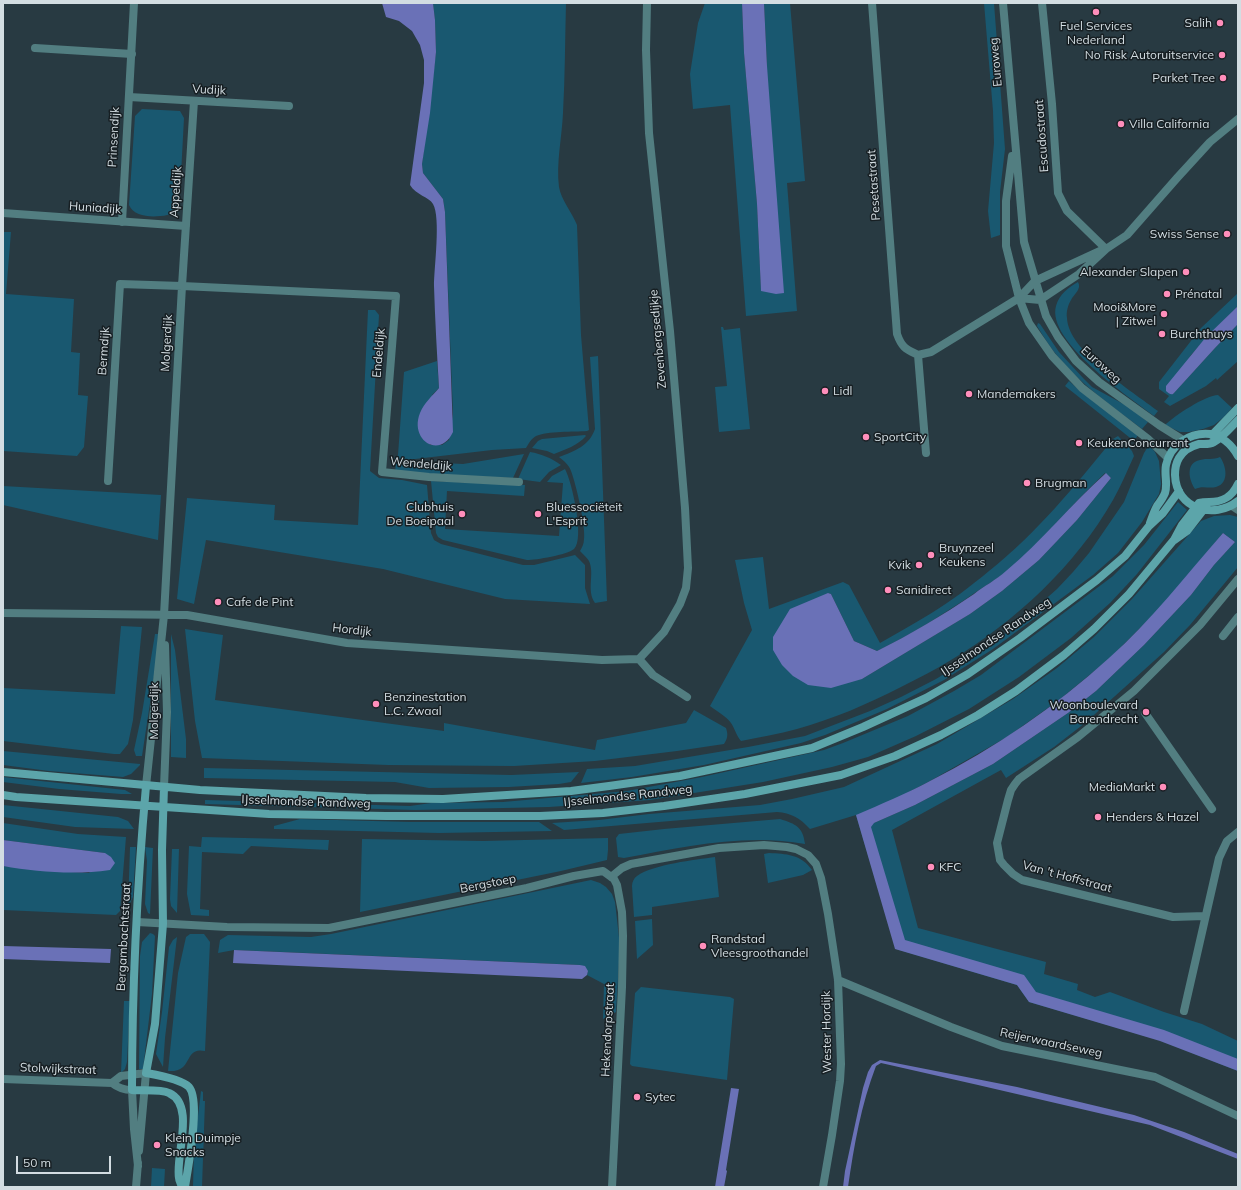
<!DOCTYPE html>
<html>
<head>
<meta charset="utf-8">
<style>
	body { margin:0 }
	#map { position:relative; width:1241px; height:1190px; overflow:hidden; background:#283a42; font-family:Mulish,sans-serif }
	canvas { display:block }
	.frame { position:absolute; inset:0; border:4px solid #d3dde2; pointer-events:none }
	.scale { position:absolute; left:16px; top:1156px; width:95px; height:18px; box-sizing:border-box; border:2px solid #d3dde2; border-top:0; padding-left:5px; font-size:12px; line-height:14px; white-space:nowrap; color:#d3dde2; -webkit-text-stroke:3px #171f23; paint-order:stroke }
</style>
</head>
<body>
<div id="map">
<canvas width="1241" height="1190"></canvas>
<div class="frame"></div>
<div class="scale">50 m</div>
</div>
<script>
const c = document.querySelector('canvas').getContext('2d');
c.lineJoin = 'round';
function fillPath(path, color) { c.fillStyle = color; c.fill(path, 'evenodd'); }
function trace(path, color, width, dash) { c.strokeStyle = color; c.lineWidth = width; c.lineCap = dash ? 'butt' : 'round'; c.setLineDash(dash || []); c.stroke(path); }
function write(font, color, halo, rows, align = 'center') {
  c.font = font + ' Mulish,sans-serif'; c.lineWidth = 3; c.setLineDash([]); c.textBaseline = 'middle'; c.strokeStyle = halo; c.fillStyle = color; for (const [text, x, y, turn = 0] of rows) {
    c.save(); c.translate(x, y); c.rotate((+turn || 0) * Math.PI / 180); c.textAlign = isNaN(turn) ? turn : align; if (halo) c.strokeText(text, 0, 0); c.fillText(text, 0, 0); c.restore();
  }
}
fillPath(new Path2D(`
	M433 3H566C565 40 565 77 563 113 562 137 556 163 559 187 561 200 572 212 577 225L581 335 589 430 587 431C574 432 547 431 536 436 531 439 529 443 526 448L492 450 398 461 463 464 524 454 513 478 395 473 396 461H391L398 455 404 372 437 361 439 388 432 395 430 445H442L449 440 453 414 445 212 443 199 423 173 422 164 436 52 435 20Z
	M705 3H742L744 53 757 204 761 290 767 66 764 3H790L805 181 787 183 797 311 746 316 730 105 693 109 690 74 698 23Z
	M984 3H994L1005 149 1000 192V235L991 238 988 211 994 143 993 111Z
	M142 109 180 111 184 118 179 212C165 217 136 221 129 205L135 116Z
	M3 232H11L6 294 74 299 71 352 80 353 78 395 88 396 84 447 77 456 3 451Z
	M1078 282C1082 289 1074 294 1071 300 1068 305 1066 312 1067 318 1068 351 1133 392 1158 411L1154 416C1129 397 1046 341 1056 306 1059 294 1069 287 1078 282Z
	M1238 293V306L1207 337 1191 355 1168 393 1173 394 1215 348 1238 324V361L1217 380 1216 378 1206 386 1170 406 1164 402 1169 396 1159 389V382L1201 328Z
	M368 310H375L379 315 370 471 379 478 402 480 427 485 431 533 434 540 441 544 523 565H534L575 555 585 565V588L590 604 505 599 383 569 206 540 194 604 177 599 187 498 275 505 274 520 358 525Z
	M1038 323 1040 324 1059 352 1084 379 1092 387 1129 407 1148 422 1142 429C1113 407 1084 387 1060 359 1051 349 1044 337 1037 326Z
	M721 327H723L724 330 740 328 750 429 719 432 715 387 727 386Z
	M598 356 607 601 595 603C586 590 595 574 589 561 587 558 583 554 580 551 582 547 584 544 584 539 586 527 576 484 571 471 569 465 564 461 559 457 575 451 589 446 595 429L590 357Z
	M1069 381 1080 391 1138 435 1134 441 1065 386Z
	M1218 395 1232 408 1224 417 1214 425 1203 429 1189 432H1180L1165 425C1174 416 1206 395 1218 395Z
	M585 435 586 436C577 446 566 449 554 454L547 451 532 448 538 441 542 439Z
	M1118 436 1132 451 1134 456C1127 471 1121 486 1113 500 1076 565 1015 622 951 660 935 670 918 678 901 687 868 704 833 719 797 729 779 734 759 737 741 741 736 735 735 729 731 723 726 716 718 712 710 706L752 630 744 603 735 560 763 557 769 609 843 582 849 585 880 643C897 633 914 624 930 614 950 602 971 586 989 571 1036 534 1076 485 1113 439ZM1105 473 1111 478 1077 520 1039 560 1002 591 970 614 862 679 828 593 831 594 854 641 877 651C912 634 944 614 976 592 986 585 997 579 1006 572 1042 541 1071 505 1105 473Z
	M1149 445 1155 452 1159 461 1161 484 1159 494 1142 522 1118 553 1093 575 993 649 944 680 887 709 825 735 801 743 704 765 632 777 581 783 587 769 635 766 748 747 805 736 870 711 901 697 936 679 985 649 1013 628 1057 589 1073 572 1089 553 1124 502 1144 453Z
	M530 452C542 454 551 458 561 465L549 472 540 482 518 479Z
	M1220 457C1226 465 1230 483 1216 487 1208 489 1203 485 1195 489 1189 480 1185 463 1200 460 1207 458 1213 460 1220 457Z
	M565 469C572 482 585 539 574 549 567 555 536 560 527 560L443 540 438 537 436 533 431 481 525 485 524 496 447 491 445 529 559 536 563 483 547 482 552 476Z
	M3 486 161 495 158 540 3 505Z
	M1178 502 1187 510 1137 574 1110 603 1071 638 1019 677 969 709 916 736 868 757 832 767 763 782 650 800 549 807 415 810 205 804V800L410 806 431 803 503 802 627 791 702 777 824 750 843 743 908 716 954 691 981 675 1113 576 1144 545Z
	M1230 515 1238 517V567L1190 625 1164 652 1085 723 1054 747 1006 778 1001 770 892 830 918 928 1046 962 1044 974 1078 984 1077 990 1095 997 1110 992 1164 1012 1202 1024 1238 1041V1071L1159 1040 1029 1002 1017 985 896 949 856 815 810 829C800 818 791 813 777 812L564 830 552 823 599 820 649 814 760 805 792 799 844 787 937 744 1013 699 1057 668 1094 637 1132 599 1201 521 1214 516ZM1223 533 1235 542 1214 565 1191 595 1144 645 1096 691 1068 713 993 764 915 805 874 823 909 792 930 781 1007 737 1059 700 1110 658 1161 607Z
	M121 626 142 627 133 720 128 744 120 754H114L3 741V688L115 694Z
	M185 629 223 635 215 700 444 731V723L595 750 597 740 686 723 694 710 726 728C728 734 728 738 724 744L677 751 595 761 514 766 388 765 202 758 195 721Z
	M155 634H158L157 657 142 756H136L134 750 142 713Z
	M171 634 175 650 186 739V758L171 757Z
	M3 751 140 764V765L131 774 123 777 49 771 3 765Z
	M204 768 511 775 579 772 571 782 559 784 509 787 429 788 395 782 204 778Z
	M3 777 125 790 132 794H121L59 789 3 782Z
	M3 805 118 817 128 821 134 829 75 827 3 817Z
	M300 819 409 822H539L552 831 439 833 274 829V826Z
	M780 819C796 824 803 827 805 844 745 833 683 847 624 858L618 857 616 838 619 834 664 829Z
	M3 823 78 834 126 837 120 911 116 915 3 910V866L54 871 89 873 105 853 3 840Z
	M202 837 329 840 328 850 251 846 243 854 202 852 200 909 209 910V916L191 915 187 894 189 846 201 847Z
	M608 838V850L607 860 561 871 360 912 362 839 483 841Z
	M130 847H136L133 897 128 907Z
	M145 847 153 848 150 914 148 913 145 904 147 861Z
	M172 849H179L177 913 171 906 170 899Z
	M769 853C786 854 801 854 812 870L803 875 768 883 764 854Z
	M715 857 719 897 652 907V915L634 917 632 886C632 882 634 878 637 876 654 864 695 860 715 857Z
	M591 880 600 883 606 887 612 894 615 902 620 946 616 1012 603 1019 604 984 587 975 588 971 580 965 283 952 234 950 218 953 220 940 228 935 311 937 331 934Z
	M652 919 653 945 637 959 635 921Z
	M150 933 153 934 155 936 152 994 143 1069H139L140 956 142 942Z
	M190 934H204L210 942 205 1051C183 1046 194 1073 168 1071L178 973 186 937Z
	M177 937 165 1038 163 1067 156 1054 162 1012 169 947 173 940Z
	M641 987 730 997 734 999 727 1080 632 1066 630 1064 635 993Z
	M124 1001H130L127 1062 125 1069 121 1073Z
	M201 1091 203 1092V1101H205L202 1187H193L194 1149Z
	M152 1168 165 1169 164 1187H151Z`), '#195870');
fillPath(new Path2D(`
	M382 3H433L435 20 436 52 430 113 422 164 423 173 443 199 445 212 453 432C440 460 409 440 420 413 424 403 433 395 439 388 437 354 435 320 434 286 434 268 441 218 433 204 429 197 416 195 410 185L424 83V60L420 45 412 31 399 21 386 17Z
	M742 3H764L767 66 784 293 776 294 761 291 757 204 744 53Z
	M1238 306V324L1215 348 1174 393C1172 396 1168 393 1166 391V386L1206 337Z
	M1106 473 1111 478 1077 520 1039 560 1002 591 970 614 862 679 831 688 808 685 793 676 782 665 773 650V637L790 609 828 593 831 594 854 641 877 651C911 634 943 615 974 594 984 586 996 580 1006 571 1042 541 1071 504 1106 473Z
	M1223 533 1235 542 1214 565 1191 595 1144 645 1096 691 1068 713 993 764 915 805 874 823 871 827 905 940 1024 975 1036 992 1164 1030 1238 1059V1071L1160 1041 1029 1002 1017 985 895 949 856 815C881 804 906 794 930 781 995 748 1055 707 1109 658 1151 621 1186 575 1223 533Z
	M3 840 105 853 111 857 115 863 110 870C75 875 37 872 3 866Z
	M3 946 111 949 110 963 3 959Z
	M234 950 580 965 585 966 588 971 587 975 582 979 233 963Z
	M880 1060 1017 1087 1134 1115 1184 1132 1238 1154V1159L1150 1125 978 1085 881 1063 876 1066C861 1105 854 1146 848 1187H843L845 1171 863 1088 868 1072 872 1065Z
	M731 1088 739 1089 726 1170 727 1171 724 1187H715Z`), '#6a71b7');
trace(new Path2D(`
	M872 3 897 334C902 348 906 349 918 355L926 453
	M1003 3 1024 242 1046 316 1058 337 1076 361 1099 382 1159 425 1183 440
	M1042 3 1052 104 1058 193 1067 211 1106 249
	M35 48 132 54
	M129 97 289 106
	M1012 156 1006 201V246L1019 298 1029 323 1052 356 1082 388 1148 439 1168 458
	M3 213 186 226
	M122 222 134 3
	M1019 298 1040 300 1079 274 1106 249 1127 235 1177 178 1210 142 1238 119
	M918 355 931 352 1019 298 1035 281 1100 251
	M108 481 120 284 182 286 396 296 382 472 429 477 519 482
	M1232 506 1238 510
	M3 613 187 615 347 643 602 660 639 659
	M1223 636 1238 617
	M639 659 664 632 680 604 686 588 688 568 685 508 670 331 649 133 646 50 647 3
	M639 659 653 675 687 697
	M1145 713 1212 809
	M146 786 164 615 182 286 194 101
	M164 787 167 712 165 645
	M611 877 622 868 631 864 719 848 764 845 787 847 796 849 808 855 816 864 821 878 828 914 838 980 841 1064 840 1081 832 1135 823 1187
	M1205 916 1173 917 1022 880 1013 874 1004 865 1000 860 997 843 1008 800 1011 790 1015 784 1019 779 1078 737 1134 691 1200 625 1238 579
	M137 922 227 927 329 928 527 888 574 876 603 871 614 879 617 885 622 912 623 936 622 987 612 1187
	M838 980 951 1027 1002 1046 1155 1077 1238 1116
	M1184 1011 1219 858 1227 841 1238 832
	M3 1079 112 1083C118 1088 124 1090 132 1090L134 1129 138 1166
	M112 1083 121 1076 146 1073 139 1151
	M136 1187 138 1163`), '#527e81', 8);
trace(new Path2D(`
	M1238 420C1231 427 1223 437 1214 442 1209 445 1204 444 1199 444 1191 446 1183 451 1179 458 1176 463 1175 469 1175 475 1176 509 1214 520 1238 501
	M1212 435 1238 408
	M1150 523C1152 518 1154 511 1157 506 1160 502 1163 498 1165 493 1168 484 1164 474 1166 465 1170 445 1190 432 1210 434 1222 436 1232 445 1238 456
	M1174 540 1182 525 1199 503C1203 502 1205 502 1209 502 1223 502 1232 497 1238 484
	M3 772 200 790 366 798 443 799 571 791 609 786 680 776 812 748 863 727 926 698 968 674 1020 638 1097 580 1125 556 1149 526 1163 513 1179 491
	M146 786C137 887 132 989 132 1090 142 1091 161 1089 169 1093 196 1105 175 1156 179 1178 179 1181 181 1184 182 1187
	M164 787 162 850 163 924 155 1024 146 1073C157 1075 181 1079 189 1087 201 1101 188 1167 185 1187
	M3 795 16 797 269 814 386 816H540L603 813 664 806 745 794 841 775 895 756 941 735 978 715 1016 691 1064 655 1094 629 1129 594 1173 541 1187 531 1204 509`), '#5ca5aa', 8);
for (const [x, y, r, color] of [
	[1096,12,4,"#ff8ebb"],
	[1220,23,4,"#ff8ebb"],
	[1222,55,4,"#ff8ebb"],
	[1223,78,4,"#ff8ebb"],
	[1121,124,4,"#ff8ebb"],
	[1227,234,4,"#ff8ebb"],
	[1186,272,4,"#ff8ebb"],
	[1167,294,4,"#ff8ebb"],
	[1164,314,4,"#ff8ebb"],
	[1162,334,4,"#ff8ebb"],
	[825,391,4,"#ff8ebb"],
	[969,394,4,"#ff8ebb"],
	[866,437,4,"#ff8ebb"],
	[1079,443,4,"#ff8ebb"],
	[1027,483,4,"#ff8ebb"],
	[462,514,4,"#ff8ebb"],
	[538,514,4,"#ff8ebb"],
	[931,555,4,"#ff8ebb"],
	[919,565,4,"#ff8ebb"],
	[888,590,4,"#ff8ebb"],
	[218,602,4,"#ff8ebb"],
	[376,704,4,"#ff8ebb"],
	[1146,712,4,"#ff8ebb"],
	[1163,787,4,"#ff8ebb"],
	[1098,817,4,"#ff8ebb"],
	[931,867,4,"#ff8ebb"],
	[703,946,4,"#ff8ebb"],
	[637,1097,4,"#ff8ebb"],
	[157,1145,4,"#ff8ebb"]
]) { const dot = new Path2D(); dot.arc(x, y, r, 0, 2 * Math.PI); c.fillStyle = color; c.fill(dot); trace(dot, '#171f23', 1.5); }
write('12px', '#d3dde2', '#171f23', [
	["Salih",1212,23,"right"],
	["Fuel Services",1096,26,"center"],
	["Nederland",1096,40,"center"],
	["No Risk Autoruitservice",1214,55,"right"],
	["Parket Tree",1215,78,"right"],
	["Villa California",1129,124],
	["Swiss Sense",1219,234,"right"],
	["Alexander Slapen",1178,272,"right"],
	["Prénatal",1175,294],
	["Mooi&More",1156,307,"right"],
	["| Zitwel",1156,321,"right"],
	["Burchthuys",1170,334],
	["Lidl",833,391],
	["Mandemakers",977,394],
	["SportCity",874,437],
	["KeukenConcurrent",1087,443],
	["Brugman",1035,483],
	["Clubhuis",454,507,"right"],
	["De Boeipaal",454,521,"right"],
	["Bluessociëteit",546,507],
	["L'Esprit",546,521],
	["Bruynzeel",939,548],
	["Keukens",939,562],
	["Kvik",911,565,"right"],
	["Sanidirect",896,590],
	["Cafe de Pint",226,602],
	["Benzinestation",384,697],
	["L.C. Zwaal",384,711],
	["Woonboulevard",1138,705,"right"],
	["Barendrecht",1138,719,"right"],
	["MediaMarkt",1155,787,"right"],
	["Henders & Hazel",1106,817],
	["KFC",939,867],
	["Randstad",711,939],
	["Vleesgroothandel",711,953],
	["Sytec",645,1097],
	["Klein Duimpje",165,1138],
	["Snacks",165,1152]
], 'left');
write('12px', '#d3dde2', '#171f23', [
	["Euroweg",996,62,-95],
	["Vudijk",209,90,3],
	["Escudostraat",1042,136,-94],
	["Prinsendijk",114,137,-87],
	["Pesetastraat",874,185,-94],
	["Appeldijk",176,192,-86],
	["Huniadijk",95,208,4],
	["Zevenbergsedijkje",658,339,-95],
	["Molgerdijk",167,343,-87],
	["Bermdijk",104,351,-86],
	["Endeldijk",379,353,-85],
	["Euroweg",1101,365,42],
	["Wendeldijk",421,464,5],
	["Hordijk",352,630,6],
	["IJsselmondse Randweg",996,637,-34],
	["Molgerdijk",154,711,-90],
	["IJsselmondse Randweg",628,796,-6],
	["IJsselmondse Randweg",306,802,2],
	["Van 't Hoffstraat",1067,877,15],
	["Bergstoep",488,884,-11],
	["Bergambachtstraat",124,937,-87],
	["Hekendorpstraat",608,1030,-87],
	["Wester Hordijk",827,1032,-91],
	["Reijerwaardseweg",1051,1043,12],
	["Stolwijkstraat",58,1069,2]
]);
</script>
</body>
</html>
